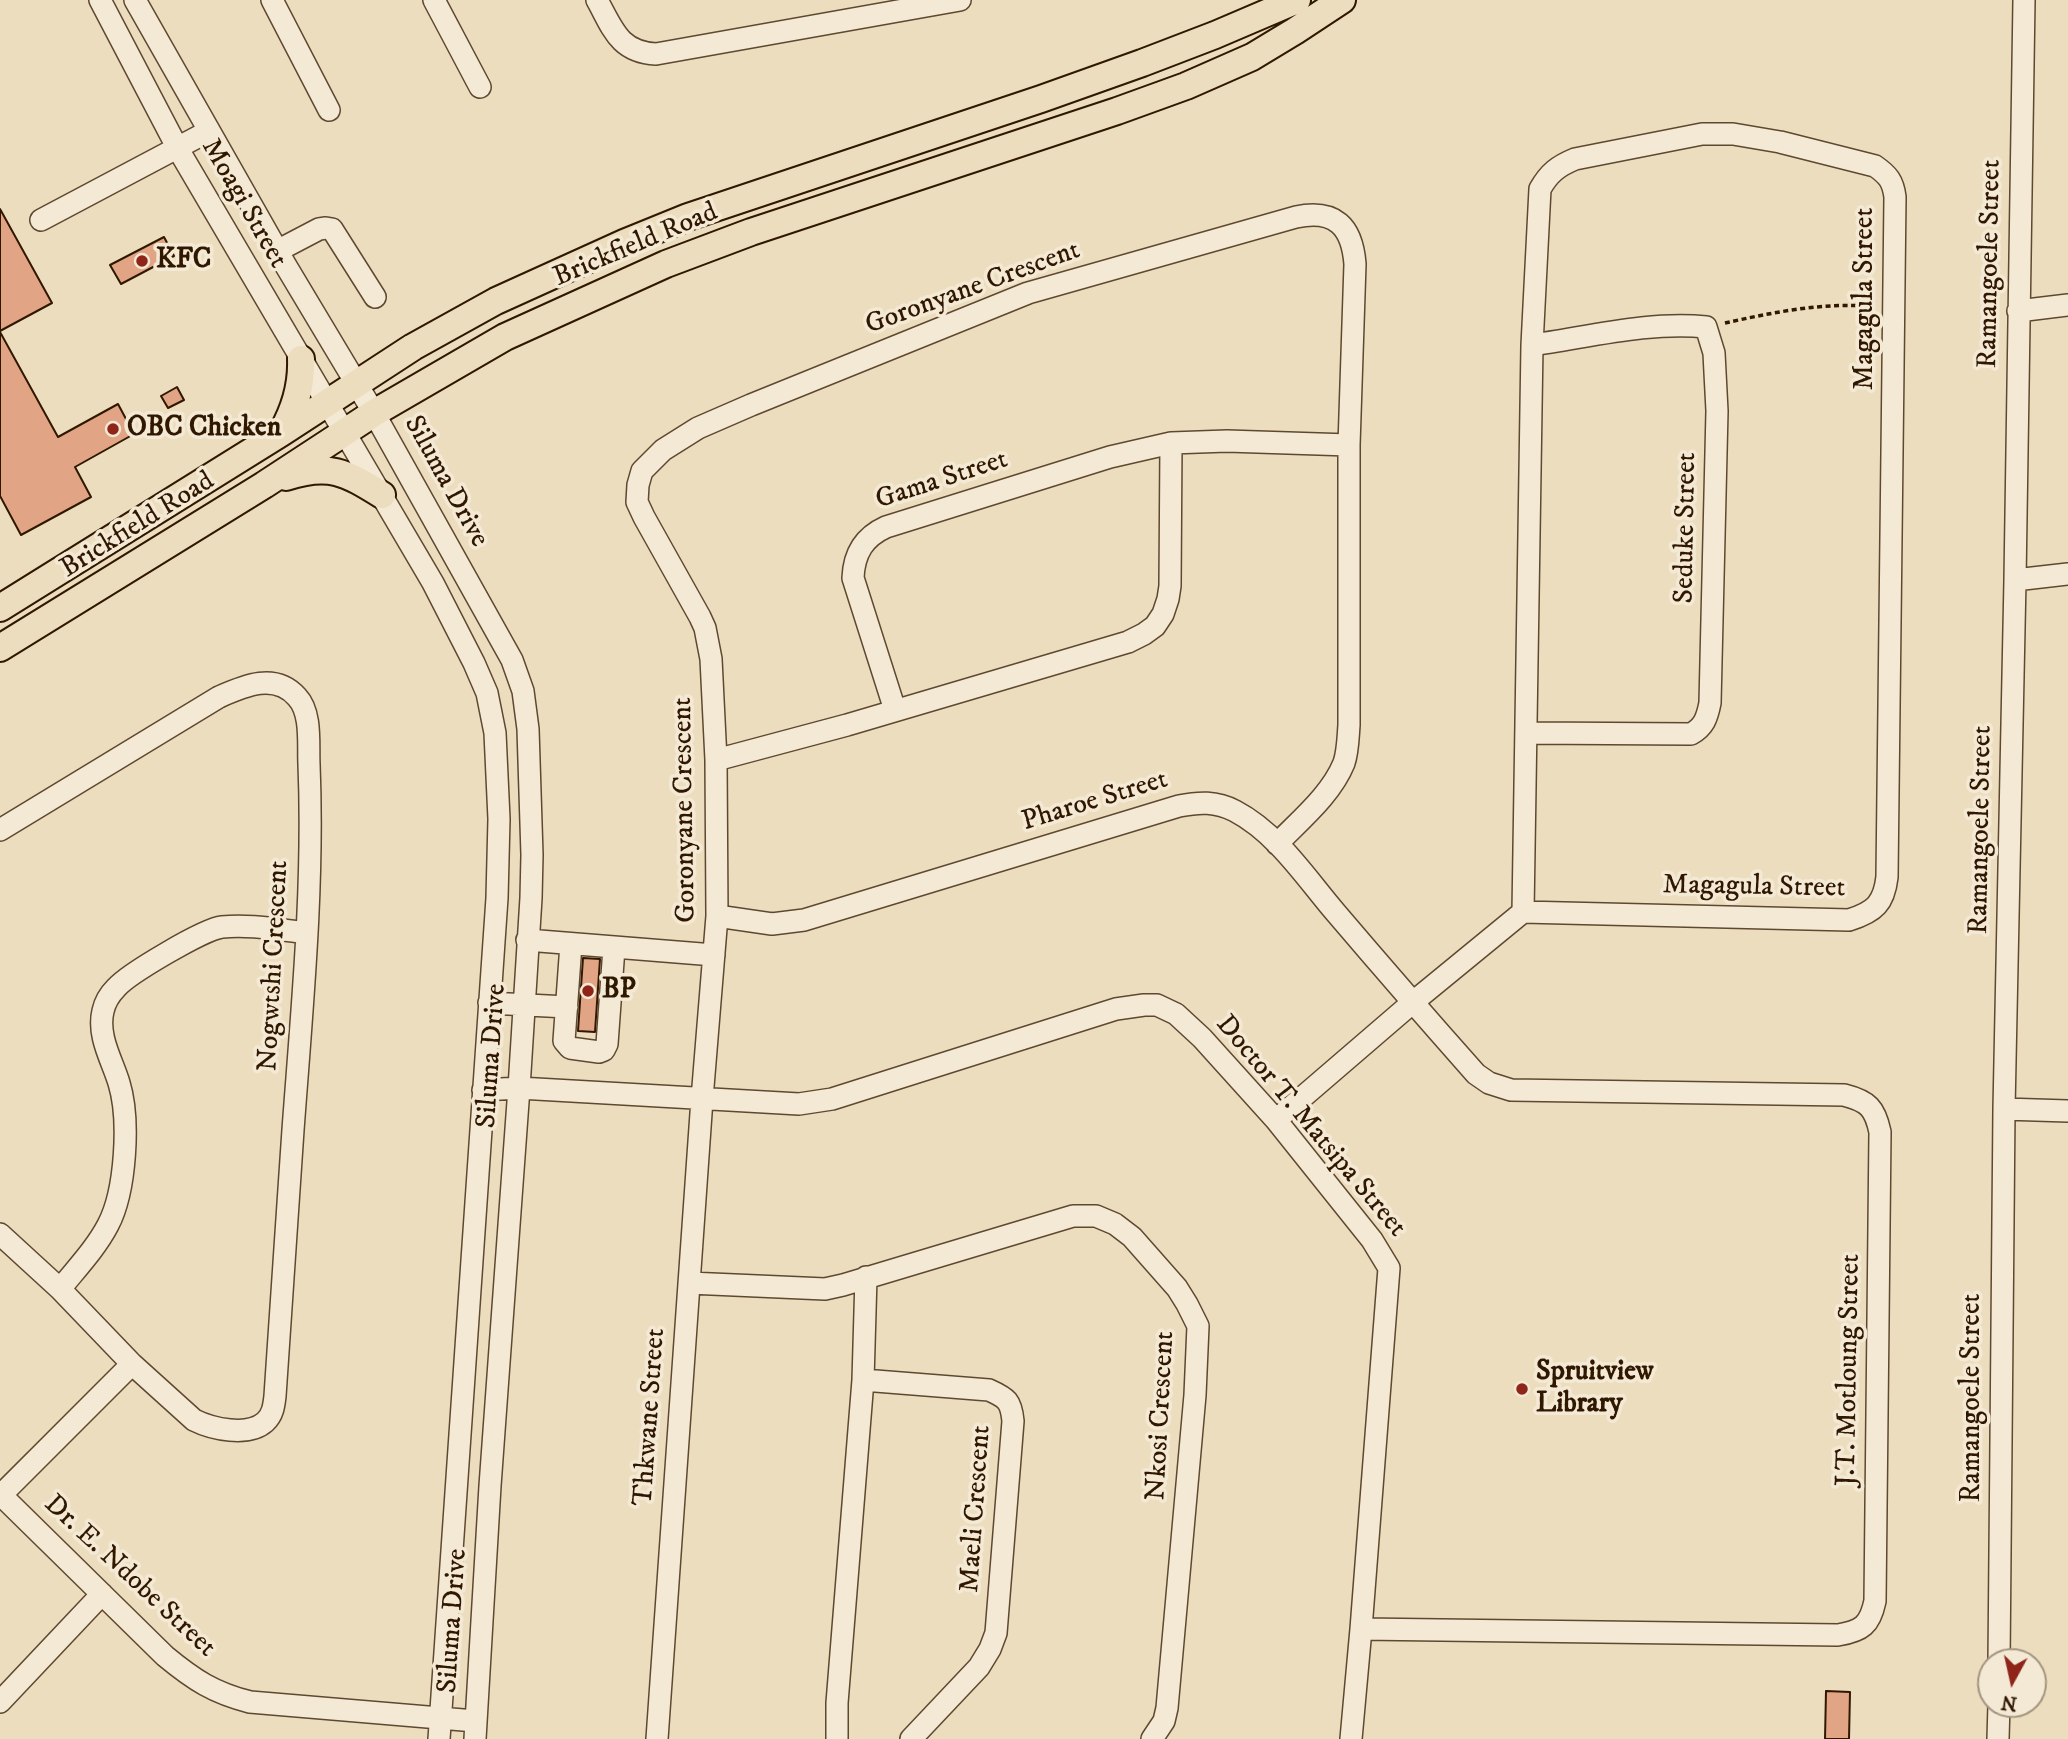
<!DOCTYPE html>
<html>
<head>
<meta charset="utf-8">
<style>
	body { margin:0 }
	#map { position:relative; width:2068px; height:1739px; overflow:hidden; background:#ecddbe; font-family:"IM FELL DW Pica",serif }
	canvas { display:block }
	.north { position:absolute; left:1977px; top:1648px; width:70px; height:70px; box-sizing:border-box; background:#f3e9d5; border:2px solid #a59580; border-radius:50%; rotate:188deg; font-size:19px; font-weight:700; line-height:28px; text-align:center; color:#301700 }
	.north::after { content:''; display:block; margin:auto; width:24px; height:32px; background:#8f2418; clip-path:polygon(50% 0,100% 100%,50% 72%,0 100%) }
</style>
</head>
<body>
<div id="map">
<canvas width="2068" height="1739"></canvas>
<div class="north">N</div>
</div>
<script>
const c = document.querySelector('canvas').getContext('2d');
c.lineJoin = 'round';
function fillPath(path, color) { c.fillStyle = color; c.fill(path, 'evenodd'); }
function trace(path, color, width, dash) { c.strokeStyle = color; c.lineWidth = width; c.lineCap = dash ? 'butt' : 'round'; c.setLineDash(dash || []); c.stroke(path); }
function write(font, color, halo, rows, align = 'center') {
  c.font = font + ' "IM FELL DW Pica",serif'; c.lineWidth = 7; c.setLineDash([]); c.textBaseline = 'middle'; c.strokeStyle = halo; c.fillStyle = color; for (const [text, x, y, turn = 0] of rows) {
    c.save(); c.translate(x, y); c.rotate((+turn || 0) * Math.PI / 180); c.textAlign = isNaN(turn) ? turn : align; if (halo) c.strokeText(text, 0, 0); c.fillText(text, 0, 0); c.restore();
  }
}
const building = new Path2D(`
	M0 209 52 303 0 331Z
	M164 237 174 256 121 284 110 265Z
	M0 332 58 437 118 404 134 434 75 467 91 497 21 535 0 496Z
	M177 387 184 400 168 408 161 396Z
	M583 958 600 959 595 1032 578 1031Z
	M1826 1691 1850 1692 1849 1739H1825Z`);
fillPath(building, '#e1a485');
trace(building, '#301700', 2);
const minor = new Path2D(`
	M100 0 178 149 433 583 474 663 487 693 495 733 499 819 497 898 439 1739
	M135 0 286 266 374 413 512 660 523 691 528 729 532 855 531 898 519 1088 490 1486 475 1739
	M272 0 329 110
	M434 0 480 87
	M597 0C613 29 619 52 656 54L960 0
	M41 220 209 131
	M277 251 319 229 326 228 332 229 375 297
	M2018 311 2068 305
	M2015 580 2068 574
	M895 710 853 578C854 553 864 537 886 527L1110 457 1171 443 1227 441 1349 445
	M1526 733 1691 734C1704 727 1707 718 1710 703L1717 411 1714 353 1706 327C1650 321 1589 337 1532 345
	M716 760 847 725 1128 642 1144 634 1155 626 1163 614 1168 599 1170 586 1171 443
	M0 830 219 697C244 686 275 672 297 697 312 713 308 744 309 764 314 886 302 1008 293 1130 287 1219 281 1307 275 1396 274 1405 273 1415 265 1422 248 1437 212 1429 194 1420L132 1364 60 1289 0 1234
	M717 916 772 924 804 920 1179 806C1199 802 1216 801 1235 811 1277 833 1306 878 1336 913 1382 967 1429 1021 1476 1074L1489 1083 1511 1090 1844 1095C1868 1101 1875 1108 1880 1132L1875 1601C1870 1625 1862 1631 1838 1635L1361 1629
	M527 940 714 955
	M571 944 564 1041 570 1048 599 1052 604 1050 607 1044 614 948
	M489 1003 567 1007
	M483 1090 519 1088 799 1104 832 1099 1116 1009 1144 1005H1157L1176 1014 1202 1038 1276 1120 1372 1240 1389 1268 1361 1629 1351 1739
	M2004 1109 2068 1111
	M1276 1120 1412 1003 1523 912 1849 920C1875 912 1884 903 1887 877L1895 197C1893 181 1888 175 1875 166L1780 142 1733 134H1702L1575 159C1558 166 1549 173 1540 189L1532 345 1523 912
	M689 1283 825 1289 843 1285 1073 1216H1096L1115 1224 1132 1237 1177 1288 1187 1304 1198 1326 1195 1395 1167 1708 1164 1721 1152 1739
	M60 1289C77 1268 96 1248 108 1225 126 1191 130 1119 119 1083 112 1060 97 1036 103 1011 105 1002 110 994 116 988 128 974 204 929 222 927 250 924 279 930 307 933
	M863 1380 989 1390C1007 1398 1011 1401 1013 1421L996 1633 990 1649 979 1667 911 1739
	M0 1494 165 1656C194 1680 214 1693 250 1702L475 1721
	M1 1495 132 1364
	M1999 1662 2004 1109 2015 580 2024 0
	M0 1702 102 1594
	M657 1739 702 1099 717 916 716 760 711 659 705 628 700 617 644 517 637 502 638 485 642 471 663 450 698 428 751 405 1028 293 1296 217C1335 209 1352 226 1355 264L1349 445V725C1348 738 1348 751 1344 763 1331 795 1300 820 1277 844
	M837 1739V1703L863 1380 866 1277
	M1998 1739 1999 1704`);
const major = new Path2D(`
	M282 432C295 409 302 385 301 359
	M286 477C329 463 345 472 382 495
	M0 608 281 433 413 347 496 301 624 243 688 217 1041 99 1142 63 1215 35 1297 0
	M0 648 264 485 374 413 505 337 666 264 751 232 1117 111 1186 86 1252 57 1295 31 1342 0`);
trace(minor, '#5f4830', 24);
trace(major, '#301700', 30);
trace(new Path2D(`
	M1725 323C1770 313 1828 301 1874 307`), '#301700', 3.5, [5, 3.5]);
trace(minor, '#f3e9d5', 21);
trace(major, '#ecddbe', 26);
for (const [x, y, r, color] of [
	[142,261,7,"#8f2418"],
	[113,429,7,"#8f2418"],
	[588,991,7,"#8f2418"],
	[1522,1389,7,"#8f2418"]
]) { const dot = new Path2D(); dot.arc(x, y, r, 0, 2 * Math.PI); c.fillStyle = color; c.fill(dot); trace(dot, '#f3e9d5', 2.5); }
write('28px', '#301700', '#f3e9d5', [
	["Moagi Street",243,204,60],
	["Brickfield Road",636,246,-23],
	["Ramangoele Street",1991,264,-89],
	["Goronyane Crescent",973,289,-20],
	["Magagula Street",1866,299,-90],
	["Gama Street",942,481,-18],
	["Siluma Drive",445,482,61],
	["Brickfield Road",138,526,-32],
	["Seduke Street",1687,528,-89],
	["Pharoe Street",1095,802,-17],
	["Goronyane Crescent",686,810,-91],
	["Ramangoele Street",1982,830,-89],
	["Magagula Street",1754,888,1],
	["Nogwtshi Crescent",275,966,-87],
	["Siluma Drive",493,1056,-86],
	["Doctor T. Matsipa Street",1310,1127,50],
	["J.T. Motloung Street",1850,1370,-89],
	["Ramangoele Street",1973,1398,-90],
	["Nkosi Crescent",1162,1416,-87],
	["Thkwane Street",651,1417,-86],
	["Maeli Crescent",977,1509,-86],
	["Dr. E. Ndobe Street",129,1577,43],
	["Siluma Drive",454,1621,-86]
]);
write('bold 28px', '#301700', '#f3e9d5', [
	["KFC",156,261],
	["OBC Chicken",127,429],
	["BP",602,991],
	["Spruitview",1536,1373],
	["Library",1536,1405]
], 'left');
</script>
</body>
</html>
